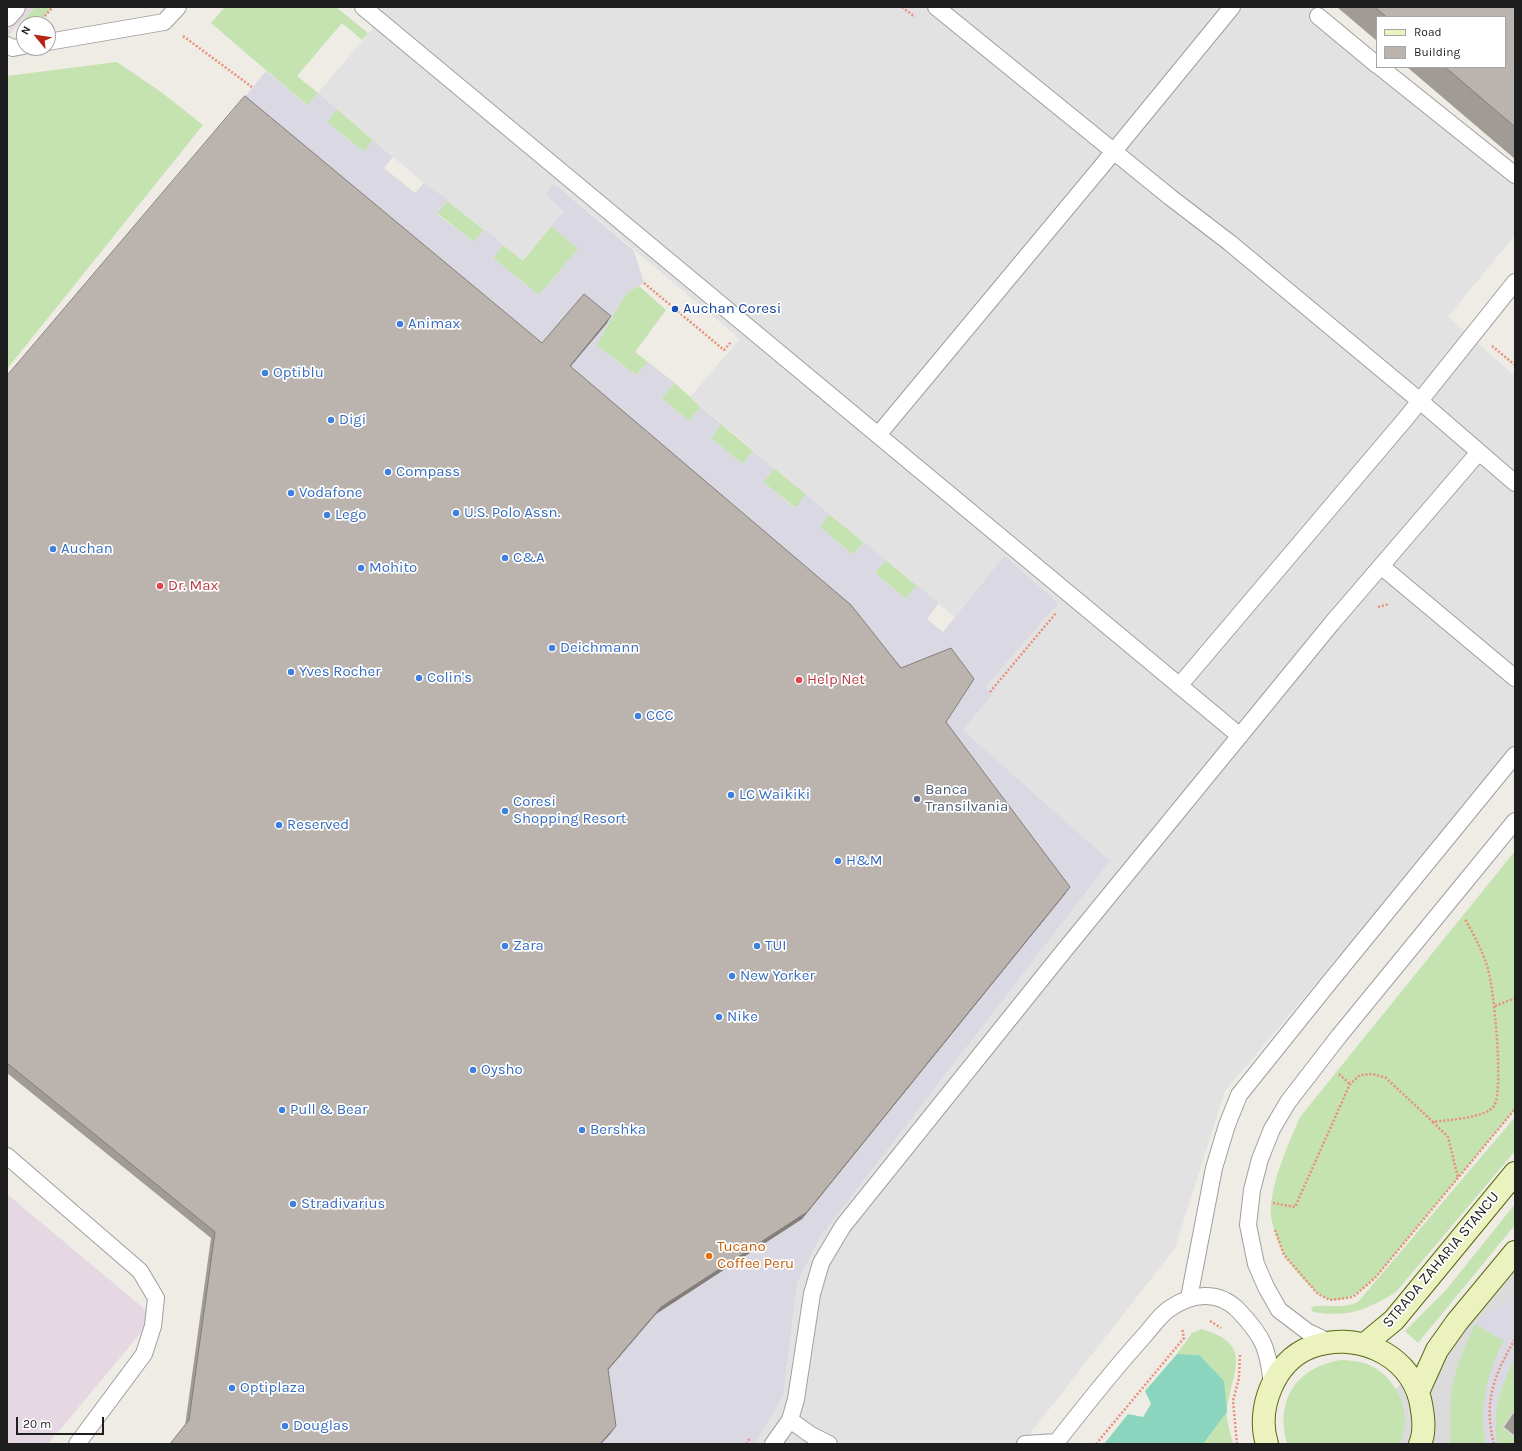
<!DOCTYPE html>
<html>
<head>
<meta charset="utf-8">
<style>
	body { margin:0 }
	#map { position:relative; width:1522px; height:1451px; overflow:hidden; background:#eeece5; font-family:Karla,sans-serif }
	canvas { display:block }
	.frame { position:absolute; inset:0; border:8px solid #1e1e1e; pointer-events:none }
	.legend { position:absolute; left:1376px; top:16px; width:130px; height:52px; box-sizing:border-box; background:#fff; border:1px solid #a5a5a5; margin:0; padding:5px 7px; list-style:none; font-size:12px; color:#1e1e1e }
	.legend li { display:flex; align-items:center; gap:8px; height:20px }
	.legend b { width:20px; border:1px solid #a5a5a5 }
	.north { position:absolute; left:16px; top:16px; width:40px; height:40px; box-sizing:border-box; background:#fff; border:1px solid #a5a5a5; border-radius:50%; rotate:299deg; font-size:11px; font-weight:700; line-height:16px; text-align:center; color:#1e1e1e }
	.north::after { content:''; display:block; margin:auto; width:14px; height:18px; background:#b62415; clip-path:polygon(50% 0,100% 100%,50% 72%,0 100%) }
	.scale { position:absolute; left:16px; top:1417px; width:88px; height:18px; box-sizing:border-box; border:2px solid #1e1e1e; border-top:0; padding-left:5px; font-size:12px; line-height:14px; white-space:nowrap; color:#1e1e1e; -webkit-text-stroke:3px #fff; paint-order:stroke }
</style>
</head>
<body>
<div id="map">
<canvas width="1522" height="1451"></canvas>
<div class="frame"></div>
<ul class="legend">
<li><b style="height:5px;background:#ebf2be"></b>Road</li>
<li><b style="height:11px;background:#bbb4ae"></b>Building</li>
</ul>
<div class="north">N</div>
<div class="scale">20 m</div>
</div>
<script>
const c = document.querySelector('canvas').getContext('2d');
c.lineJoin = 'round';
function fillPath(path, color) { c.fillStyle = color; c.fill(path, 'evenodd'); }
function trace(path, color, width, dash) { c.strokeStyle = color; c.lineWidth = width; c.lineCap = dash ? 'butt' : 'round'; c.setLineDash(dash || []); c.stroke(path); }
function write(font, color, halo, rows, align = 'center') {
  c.font = font + ' Karla,sans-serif'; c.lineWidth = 3.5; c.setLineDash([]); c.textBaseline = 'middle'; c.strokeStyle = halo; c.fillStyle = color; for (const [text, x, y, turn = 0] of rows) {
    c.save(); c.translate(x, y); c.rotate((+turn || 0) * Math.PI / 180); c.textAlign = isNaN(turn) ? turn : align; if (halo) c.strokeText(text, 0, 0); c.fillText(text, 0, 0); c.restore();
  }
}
fillPath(new Path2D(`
	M1515 1244V1444H1351Z`), '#dcdbdb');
fillPath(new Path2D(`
	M7 7H35L7 37Z
	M7 1194 154 1317 48 1444H7Z`), '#e6d8e2');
fillPath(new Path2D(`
	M35 7H53L37 24H24V26L19 25Z
	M225 7H336L368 33 362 40 342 23 297 76 318 93 308 106 211 23Z
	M117 62 161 92 203 125 7 369V76Z
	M337 109 373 140 364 152 327 122Z
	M448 200 484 229 474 242 437 213Z
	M551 226 579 248 539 295 493 258 503 245 523 260Z
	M639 286 666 310 635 352 648 362 636 375 596 345 627 292Z
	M675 383 701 407 689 421 661 398Z
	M721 424 753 451 742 464 711 438Z
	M774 468 806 494 796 508 763 482Z
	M829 514 864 542 853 555 820 527Z
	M886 560 917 585 906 599 875 573Z
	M1515 851V1109L1375 1278C1362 1289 1350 1302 1331 1300 1317 1298 1293 1268 1285 1256 1280 1249 1272 1225 1271 1216 1269 1186 1288 1145 1300 1117Z
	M1515 1117V1151L1396 1292C1367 1310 1348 1318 1313 1312L1311 1307C1327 1303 1342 1310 1358 1302Z
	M1515 1204V1225L1418 1343 1405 1331 1446 1290Z
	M1475 1324 1504 1340C1488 1372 1478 1408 1486 1444H1450L1451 1393 1458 1363Z
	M1201 1329C1256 1344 1231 1372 1227 1410 1226 1421 1231 1434 1233 1444H1203L1227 1412 1199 1355 1177 1354 1192 1333Z
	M1515 1357V1409L1502 1427 1515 1438V1444H1498C1490 1412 1502 1385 1515 1357Z
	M1340 1360C1349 1360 1358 1361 1367 1364 1397 1376 1414 1414 1400 1444H1287C1275 1401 1295 1368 1340 1360Z`), '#c4e3b0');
fillPath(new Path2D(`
	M1177 1354 1199 1355 1224 1381 1227 1412 1203 1444H1104L1128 1414 1143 1417 1151 1404 1145 1391Z`), '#8bd5bf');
fillPath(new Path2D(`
	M363 7H1315L1515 174V235L1448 317 1515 376V748L1225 1091 1175 1248 1022 1444H755L783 1396 797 1283 820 1237 1110 861 963 730 992 695 985 687 1004 556 955 617 829 514 690 397 740 339 555 183 564 211 523 261 424 183 318 93 379 21Z`), '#e2e2e2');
fillPath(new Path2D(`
	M266 71 308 106 318 93 337 109 327 122 364 152 373 140 393 157 384 168 415 193 424 183 448 200 437 214 474 242 484 229 495 237 503 245 493 258 539 295 578 249 551 226 564 211 546 194 554 183 634 251 644 283 627 292 596 345 636 375 648 362 675 383 661 398 689 421 701 407 721 424 711 438 742 464 753 451 774 468 763 482 795 508 806 494 829 514 820 527 853 555 864 542 886 560 875 573 906 599 917 585 929 595 939 603 927 619 943 632 1004 556 1058 603 986 686 992 695 963 730 1110 861 820 1237 797 1283 783 1396 755 1444H601L603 1376 656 1314 802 1219 896 675 565 373 606 323 538 350 240 103Z
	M1515 1297V1357L1504 1380 1496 1403 1495 1434 1498 1444H1486L1483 1415 1486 1391 1491 1371 1504 1341 1475 1324Z`), '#dad9e3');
const service = new Path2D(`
	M363 7 1240 736
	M936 7 1170 197 1230 243 1420 401 1515 483
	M1318 16 1377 65
	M48 42 164 22 178 7
	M7 45 13 48 24 46
	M1380 67 1515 175
	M878 435 1101 167 1232 7
	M1381 566 1515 678
	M1179 686 1407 417 1515 282
	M7 1156 140 1271 156 1298 153 1326 144 1354 77 1444
	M1189 1298 1214 1168 1227 1125 1239 1095 1328 984 1515 755
	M1329 1342 1308 1332 1279 1310 1266 1287 1256 1264 1248 1225 1252 1190 1260 1159 1272 1129 1288 1102 1339 1036 1515 821
	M790 1420 811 1435 829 1444
	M773 1444 790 1420 796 1399 812 1294 821 1263 843 1226 1063 952 1332 623 1479 452
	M1025 1444 1057 1442
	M1055 1444C1084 1407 1113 1370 1144 1336 1152 1327 1160 1315 1169 1309 1192 1293 1218 1290 1238 1310 1264 1337 1268 1349 1272 1385`);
const minor = new Path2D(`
	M7 15 14 7`);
const secondary = new Path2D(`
	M1365 1344 1394 1320 1515 1173
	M1418 1392 1437 1350 1457 1322 1515 1252
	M1267 1444C1256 1409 1274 1361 1311 1347 1354 1331 1407 1352 1420 1399 1423 1413 1426 1431 1420 1444`);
trace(service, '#9f9f9f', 18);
trace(minor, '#9f9f9f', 24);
trace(secondary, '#576910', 24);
trace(new Path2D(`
	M902 7 915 17
	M42 19 53 7
	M183 36 252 87
	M644 283 724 350 731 342
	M1492 346 1515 365
	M1378 607 1389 604
	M990 692 1056 613
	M1495 1006 1515 998
	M1339 1074 1350 1084
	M1433 1122 1448 1137 1458 1178
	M1273 1203 1295 1207 1350 1084 1360 1075 1373 1074 1386 1078 1433 1122C1447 1120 1486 1118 1494 1106 1504 1090 1494 990 1488 969 1483 952 1474 935 1465 919
	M1275 1230 1284 1255 1318 1294 1330 1300 1353 1297 1375 1278 1515 1109
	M1210 1321 1221 1328
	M746 1444 750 1438
	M1096 1444 1184 1338 1182 1328
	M1237 1444 1233 1401 1239 1378 1240 1354
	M1494 1444C1483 1402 1494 1375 1515 1339`), '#eb8f79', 2.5, [2, 2]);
trace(service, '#fff', 16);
trace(minor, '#fff', 22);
trace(secondary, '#ebf2be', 22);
fillPath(new Path2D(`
	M1337 7H1515V159L1407 67H1505V17H1377V41Z
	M607 323 570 367 901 668 946 722 1065 894 802 1219 656 1314 608 1370 611 1433 601 1444H170L185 1426 211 1238 7 1073V376L542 343Z
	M1515 1411V1436L1504 1427Z`), '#a19b96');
fillPath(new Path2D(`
	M611 316 607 323 565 373 570 366Z
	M1070 887 1065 894 802 1219 656 1314 603 1376 608 1369 661 1307Z
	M616 1426 611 1433 601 1444H600Z`), '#837e7a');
const building = new Path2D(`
	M1375 7H1515V127L1445 67H1505V17H1387Z
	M245 96 542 343 584 294 611 316 570 366 851 605 901 668 951 648 974 679 946 722 1070 887 807 1212 661 1307 608 1369 616 1426 600 1444H170L189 1420 215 1232 7 1063V376Z`);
fillPath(building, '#bbb4ae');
trace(building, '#837e7a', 1);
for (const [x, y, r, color] of [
	[675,309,4,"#1a4fb4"],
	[400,324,4,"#3f7fe0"],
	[265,373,4,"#3f7fe0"],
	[331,420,4,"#3f7fe0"],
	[388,472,4,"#3f7fe0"],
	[291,493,4,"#3f7fe0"],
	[456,513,4,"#3f7fe0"],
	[327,515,4,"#3f7fe0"],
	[53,549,4,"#3f7fe0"],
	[505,558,4,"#3f7fe0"],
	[361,568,4,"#3f7fe0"],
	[160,586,4,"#e0444e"],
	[552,648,4,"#3f7fe0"],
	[291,672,4,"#3f7fe0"],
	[419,678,4,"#3f7fe0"],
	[799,680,4,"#e0444e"],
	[638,716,4,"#3f7fe0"],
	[731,795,4,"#3f7fe0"],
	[917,799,4,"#5c6f8a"],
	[505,811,4,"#3f7fe0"],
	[279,825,4,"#3f7fe0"],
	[838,861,4,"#3f7fe0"],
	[505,946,4,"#3f7fe0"],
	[757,946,4,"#3f7fe0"],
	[732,976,4,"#3f7fe0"],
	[719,1017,4,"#3f7fe0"],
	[473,1070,4,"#3f7fe0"],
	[282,1110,4,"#3f7fe0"],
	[582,1130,4,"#3f7fe0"],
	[293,1204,4,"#3f7fe0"],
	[709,1256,4,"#e8710a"],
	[232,1388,4,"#3f7fe0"],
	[285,1426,4,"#3f7fe0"]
]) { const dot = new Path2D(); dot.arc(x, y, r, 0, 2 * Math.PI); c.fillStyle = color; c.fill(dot); trace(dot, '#fff', 1.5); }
write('15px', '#164399', '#fff', [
	["Auchan Coresi",683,309]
], 'left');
write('15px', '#366cbe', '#fff', [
	["Animax",408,324],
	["Optiblu",273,373],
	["Digi",339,420],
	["Compass",396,472],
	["Vodafone",299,493],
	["U.S. Polo Assn.",464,513],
	["Lego",335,515],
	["Auchan",61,549],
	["C&A",513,558],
	["Mohito",369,568],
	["Deichmann",560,648],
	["Yves Rocher",299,672],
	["Colin's",427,678],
	["CCC",646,716],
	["LC Waikiki",739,795],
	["Coresi",513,802],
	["Shopping Resort",513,819],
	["Reserved",287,825],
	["H&M",846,861],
	["Zara",513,946],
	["TUI",765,946],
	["New Yorker",740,976],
	["Nike",727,1017],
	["Oysho",481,1070],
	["Pull & Bear",290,1110],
	["Bershka",590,1130],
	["Stradivarius",301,1204],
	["Optiplaza",240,1388],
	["Douglas",293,1426]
], 'left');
write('15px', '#be3a42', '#fff', [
	["Dr. Max",168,586],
	["Help Net",807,680]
], 'left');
write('15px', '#4e5e75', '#fff', [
	["Banca",925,790],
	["Transilvania",925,807]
], 'left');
write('15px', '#c56008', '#fff', [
	["Tucano",717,1247],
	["Coffee Peru",717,1264]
], 'left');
write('15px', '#1e1e1e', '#fff', [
	["STRADA ZAHARIA STANCU",1441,1260,-50]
]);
</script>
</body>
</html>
